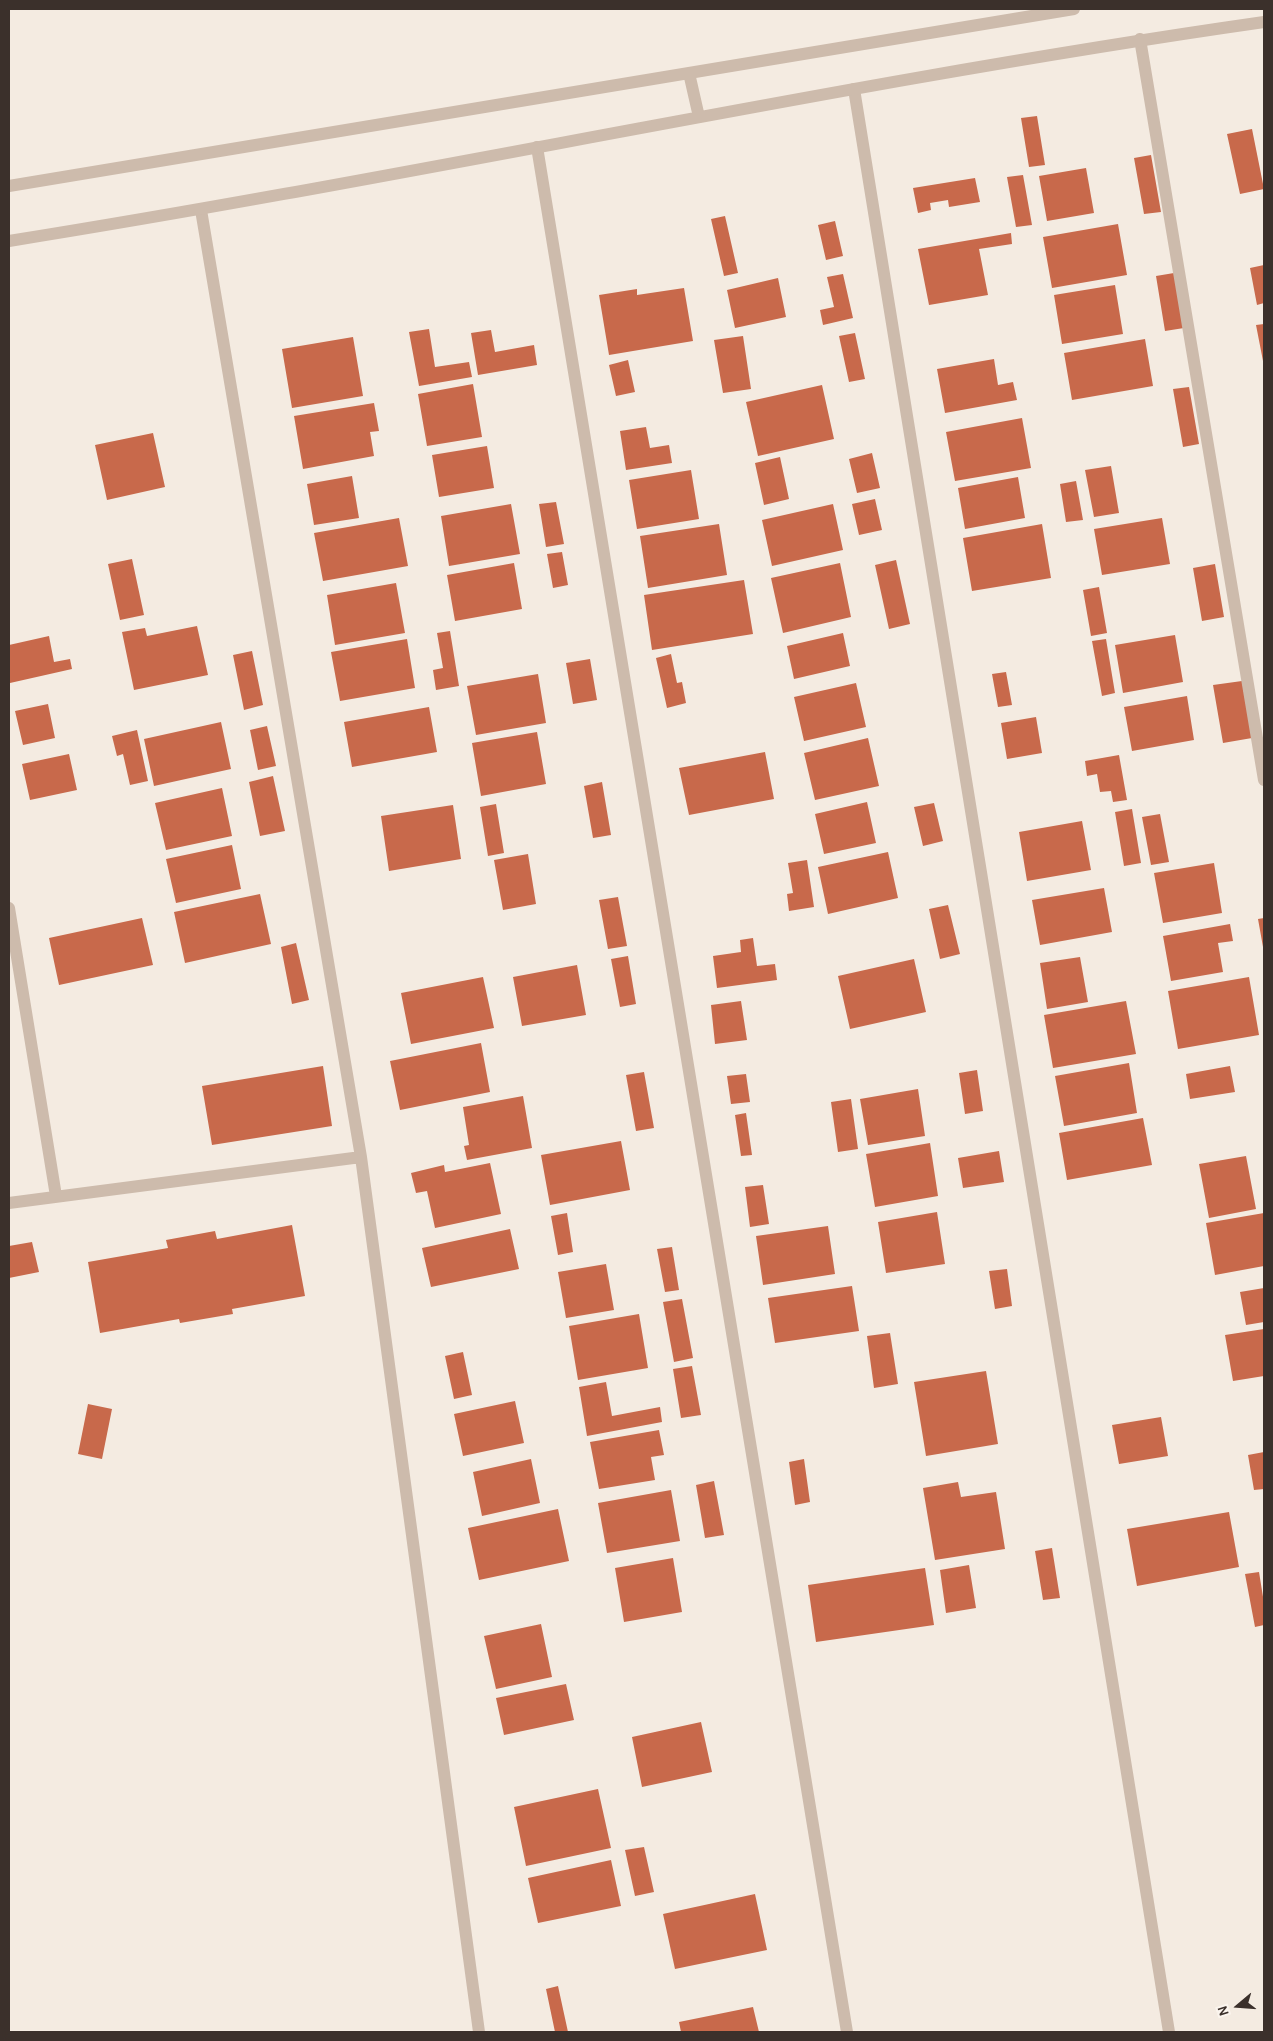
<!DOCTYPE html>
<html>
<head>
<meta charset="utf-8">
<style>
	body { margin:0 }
	#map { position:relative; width:1273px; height:2041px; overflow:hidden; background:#f4ebe1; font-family:Karla,sans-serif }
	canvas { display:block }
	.frame { position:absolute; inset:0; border:10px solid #3b302b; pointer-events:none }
	.north { position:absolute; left:1213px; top:1981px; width:50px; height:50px; -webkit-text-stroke:4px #fbf5ee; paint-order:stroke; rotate:252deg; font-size:14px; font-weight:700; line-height:20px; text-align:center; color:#3b302b }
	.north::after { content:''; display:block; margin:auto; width:18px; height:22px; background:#3b302b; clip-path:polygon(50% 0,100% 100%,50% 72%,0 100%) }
</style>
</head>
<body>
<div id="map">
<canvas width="1273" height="2041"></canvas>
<div class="frame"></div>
<div class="north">N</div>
</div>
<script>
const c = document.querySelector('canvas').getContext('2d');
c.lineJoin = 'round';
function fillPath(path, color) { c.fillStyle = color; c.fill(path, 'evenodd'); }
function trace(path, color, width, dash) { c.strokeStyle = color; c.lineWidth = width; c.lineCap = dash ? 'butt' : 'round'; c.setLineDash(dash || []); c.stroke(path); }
fillPath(new Path2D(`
	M1037 116 1045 165 1029 167 1021 118Z
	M1252 129 1264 189 1240 194 1227 134Z
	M1151 155 1161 212 1144 214 1134 158Z
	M1086 168 1094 213 1047 221 1039 176Z
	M1023 175 1032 225 1016 227 1007 177Z
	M975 178 980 202 949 207 948 200 930 203 931 210 918 213 913 188Z
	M725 216 738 273 724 276 711 219Z
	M835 221 843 256 826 260 818 225Z
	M1118 224 1127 275 1052 288 1043 237Z
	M1011 233 1012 244 979 249 988 295 929 305 918 249Z
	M1264 265V303L1257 305 1250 268Z
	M1174 273 1184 328 1165 331 1156 276Z
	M843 274 853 318 823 325 820 310 834 307 827 277Z
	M778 278 786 317 735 328 727 290Z
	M1115 285 1123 334 1062 344 1054 295Z
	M684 288 693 341 609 355 599 295 637 289V295Z
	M1264 324V361H1263L1256 325Z
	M429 329 435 367 469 362 472 377 419 386 409 332Z
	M491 330 495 352 534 345 537 365 478 375 471 333Z
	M855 333 865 379 849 382 839 336Z
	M743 336 751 389 723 393 714 340Z
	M353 337 363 396 292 408 282 349Z
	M1145 339 1153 386 1072 400 1064 353Z
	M994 359 998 385 1013 382 1017 400 945 413 937 369Z
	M628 360 635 392 616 396 609 365Z
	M473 384 482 437 427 446 418 394Z
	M822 385 834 439 758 456 746 402Z
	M1189 387 1199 444 1183 447 1173 389Z
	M374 403 379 431 370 432 374 456 303 469 294 416Z
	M1022 418 1031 468 955 481 946 432Z
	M646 427 650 448 669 445 672 463 626 470 620 431Z
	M153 433 165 487 107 500 95 445Z
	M487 446 494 488 439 497 432 455Z
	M872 453 880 488 857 493 849 459Z
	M780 457 789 499 764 505 755 463Z
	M1111 466 1119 513 1094 517 1085 470Z
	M691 470 699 519 637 529 629 480Z
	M352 476 359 518 314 525 307 484Z
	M1018 477 1025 518 965 529 958 488Z
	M1076 481 1083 520 1066 522 1060 484Z
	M875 499 882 530 859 535 852 504Z
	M556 502 564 544 546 547 539 504Z
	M511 504 520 554 449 566 441 516Z
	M833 504 843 550 772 566 762 520Z
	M399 518 408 566 323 581 314 533Z
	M1162 518 1170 564 1102 575 1094 529Z
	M719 524 727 575 648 588 640 536Z
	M1042 524 1051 578 972 591 963 538Z
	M562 552 568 585 553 588 547 554Z
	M132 559 144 615 120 620 108 564Z
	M896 560 910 624 889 629 875 565Z
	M514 563 522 609 455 621 447 575Z
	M840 563 851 617 783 633 771 578Z
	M1215 564 1224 617 1202 621 1193 568Z
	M744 580 753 634 652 650 644 595Z
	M396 583 405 633 335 645 327 595Z
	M1099 587 1107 633 1091 636 1083 590Z
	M197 626 208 675 134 690 122 632 145 628 147 636Z
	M450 631 459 686 436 690 433 670 443 668 437 633Z
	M843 633 850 666 794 679 787 646Z
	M1175 635 1183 682 1123 693 1115 645Z
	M49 636 54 662 70 659 72 669 10 683 9 645Z
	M407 639 415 688 340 701 331 652Z
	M1106 639 1115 693 1102 696 1092 641Z
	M252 651 263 705 244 710 233 655Z
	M671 654 677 683 682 682 686 703 667 708 656 658Z
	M590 659 597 700 573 704 566 663Z
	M1006 672 1012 705 998 707 992 674Z
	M538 674 546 723 476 735 467 686Z
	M1242 681 1252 738 1223 743 1213 685Z
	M856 683 866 727 804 741 794 697Z
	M1187 696 1194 740 1132 751 1124 707Z
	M48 704 55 738 23 745 15 711Z
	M429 707 437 752 352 767 344 722Z
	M1036 717 1042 753 1007 759 1001 723Z
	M221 722 231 769 154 786 144 739Z
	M267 726 276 766 258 770 250 730Z
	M137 730 148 781 130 785 123 754 117 756 112 736Z
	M537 732 546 784 481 796 472 743Z
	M868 738 879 786 815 800 804 753Z
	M765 752 774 799 689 815 679 768Z
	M69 754 77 790 30 800 22 764Z
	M1119 755 1127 800 1113 802 1111 791 1100 792 1097 774 1087 776 1085 761Z
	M273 776 285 831 260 836 249 782Z
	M602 782 611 835 593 838 584 786Z
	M222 788 232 836 166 850 155 803Z
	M867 802 876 843 824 854 815 814Z
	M934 803 943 841 923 846 914 807Z
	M496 804 504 853 488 856 480 807Z
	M453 805 461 859 389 871 381 816Z
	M1132 809 1141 863 1124 866 1115 812Z
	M1160 814 1169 862 1151 865 1142 817Z
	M1082 821 1091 870 1027 881 1019 832Z
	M232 845 241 889 176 903 166 859Z
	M888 852 898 898 828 914 818 867Z
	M528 854 536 904 503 910 494 860Z
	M807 860 814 907 789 911 787 894 793 893 788 863Z
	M1214 863 1222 913 1163 923 1154 873Z
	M1104 888 1112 932 1040 945 1032 900Z
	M260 894 271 944 185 963 174 912Z
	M618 897 627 946 608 949 599 900Z
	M948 905 960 954 940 959 929 909Z
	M142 918 153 965 59 985 49 938Z
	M1264 918V947H1263L1258 919Z
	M1230 924 1233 941 1218 943 1223 972 1171 981 1163 936Z
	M753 938 757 966 775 964 777 980 717 988 713 956 741 952 740 940Z
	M296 943 309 1000 292 1004 281 947Z
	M628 956 636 1004 620 1007 611 959Z
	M1080 957 1088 1002 1047 1009 1040 963Z
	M914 959 926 1012 850 1029 838 976Z
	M577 965 586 1015 522 1026 513 977Z
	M483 977 494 1028 411 1044 401 993Z
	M1249 977 1259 1035 1178 1049 1168 991Z
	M741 1001 747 1040 715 1044 711 1005Z
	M1126 1001 1136 1054 1053 1068 1044 1015Z
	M481 1043 490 1092 400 1110 390 1061Z
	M1129 1063 1137 1113 1064 1126 1055 1076Z
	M323 1066 332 1126 212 1145 202 1086Z
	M1230 1066 1235 1092 1190 1099 1186 1074Z
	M977 1070 983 1111 965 1114 959 1073Z
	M644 1072 654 1128 636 1131 626 1075Z
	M746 1074 750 1102 731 1104 727 1076Z
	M918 1089 925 1136 868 1145 860 1099Z
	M523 1096 532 1148 467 1160 464 1146 469 1145 463 1107Z
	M851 1099 858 1149 838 1152 831 1102Z
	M746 1113 752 1155 741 1156 735 1115Z
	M1143 1118 1152 1165 1067 1180 1059 1133Z
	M621 1141 630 1190 550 1205 541 1155Z
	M930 1143 938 1196 875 1207 866 1154Z
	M999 1151 1004 1182 963 1188 958 1158Z
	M1246 1156 1256 1209 1209 1218 1199 1164Z
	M490 1163 501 1214 435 1228 427 1191 416 1193 411 1173 444 1165 445 1172Z
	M763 1185 769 1224 750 1227 745 1187Z
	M937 1212 945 1264 886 1273 878 1222Z
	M567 1213 573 1252 558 1255 551 1216Z
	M1264 1213V1266L1215 1275 1206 1223Z
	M292 1225 305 1296 232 1309 233 1314 180 1323 179 1319 100 1333 88 1262 168 1248 166 1240 215 1231 217 1239Z
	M828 1226 835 1274 763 1285 756 1236Z
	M510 1229 519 1269 431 1287 422 1248Z
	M32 1242 39 1272 9 1278V1246Z
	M672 1247 679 1290 665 1292 657 1249Z
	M606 1264 614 1310 566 1318 558 1272Z
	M1007 1269 1012 1306 995 1309 989 1271Z
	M852 1286 859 1331 775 1343 768 1298Z
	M1264 1288V1322L1246 1325 1240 1292Z
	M682 1299 693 1358 674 1362 663 1302Z
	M639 1314 648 1368 578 1380 569 1326Z
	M1264 1329V1376L1233 1381 1225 1335Z
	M890 1333 898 1384 874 1388 867 1336Z
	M463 1352 472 1395 454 1399 445 1356Z
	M692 1366 701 1415 681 1418 673 1369Z
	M986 1371 998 1444 926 1456 914 1382Z
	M606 1382 612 1416 660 1407 662 1422 587 1436 579 1387Z
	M515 1401 524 1443 463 1456 454 1414Z
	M88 1404 112 1409 102 1459 78 1454Z
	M1161 1417 1168 1456 1119 1464 1112 1425Z
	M659 1430 664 1455 651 1457 655 1480 599 1489 590 1442Z
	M1264 1452V1489L1254 1490 1248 1455Z
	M531 1459 540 1503 482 1516 473 1472Z
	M804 1459 810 1502 795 1505 789 1462Z
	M714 1481 724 1535 705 1538 696 1485Z
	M958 1482 961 1497 996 1492 1005 1549 935 1560 923 1488Z
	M671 1490 680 1541 607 1553 598 1503Z
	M558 1509 569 1561 479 1580 468 1528Z
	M1229 1512 1239 1567 1137 1586 1127 1529Z
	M1052 1548 1060 1598 1043 1600 1035 1551Z
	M673 1558 682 1612 624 1622 615 1568Z
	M969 1565 976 1608 946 1613 940 1570Z
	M925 1568 934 1625 816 1642 808 1585Z
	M1259 1572 1264 1603V1625L1255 1627 1245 1574Z
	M541 1624 552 1677 496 1689 484 1636Z
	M566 1684 574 1720 504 1735 496 1698Z
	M701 1722 712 1772 642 1787 632 1737Z
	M598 1789 611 1848 526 1866 514 1807Z
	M644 1847 654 1892 635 1896 625 1850Z
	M611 1860 621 1906 538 1923 528 1878Z
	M755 1894 767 1950 675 1969 663 1914Z
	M558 1986 568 2032H555L546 1989Z
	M753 2007 759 2032H681L679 2022Z`), '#c8694b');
trace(new Path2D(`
	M1140 39 1264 780
	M854 89 1169 2032
	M537 147 847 2032
	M201 210 361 1157 479 2032
	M9 908 56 1196
	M9 1203 361 1157`), '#cdbbac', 12);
trace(new Path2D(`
	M689 73 699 117
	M9 186 1074 9
	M9 241C428 174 844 82 1264 22`), '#cdbbac', 12);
</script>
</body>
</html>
